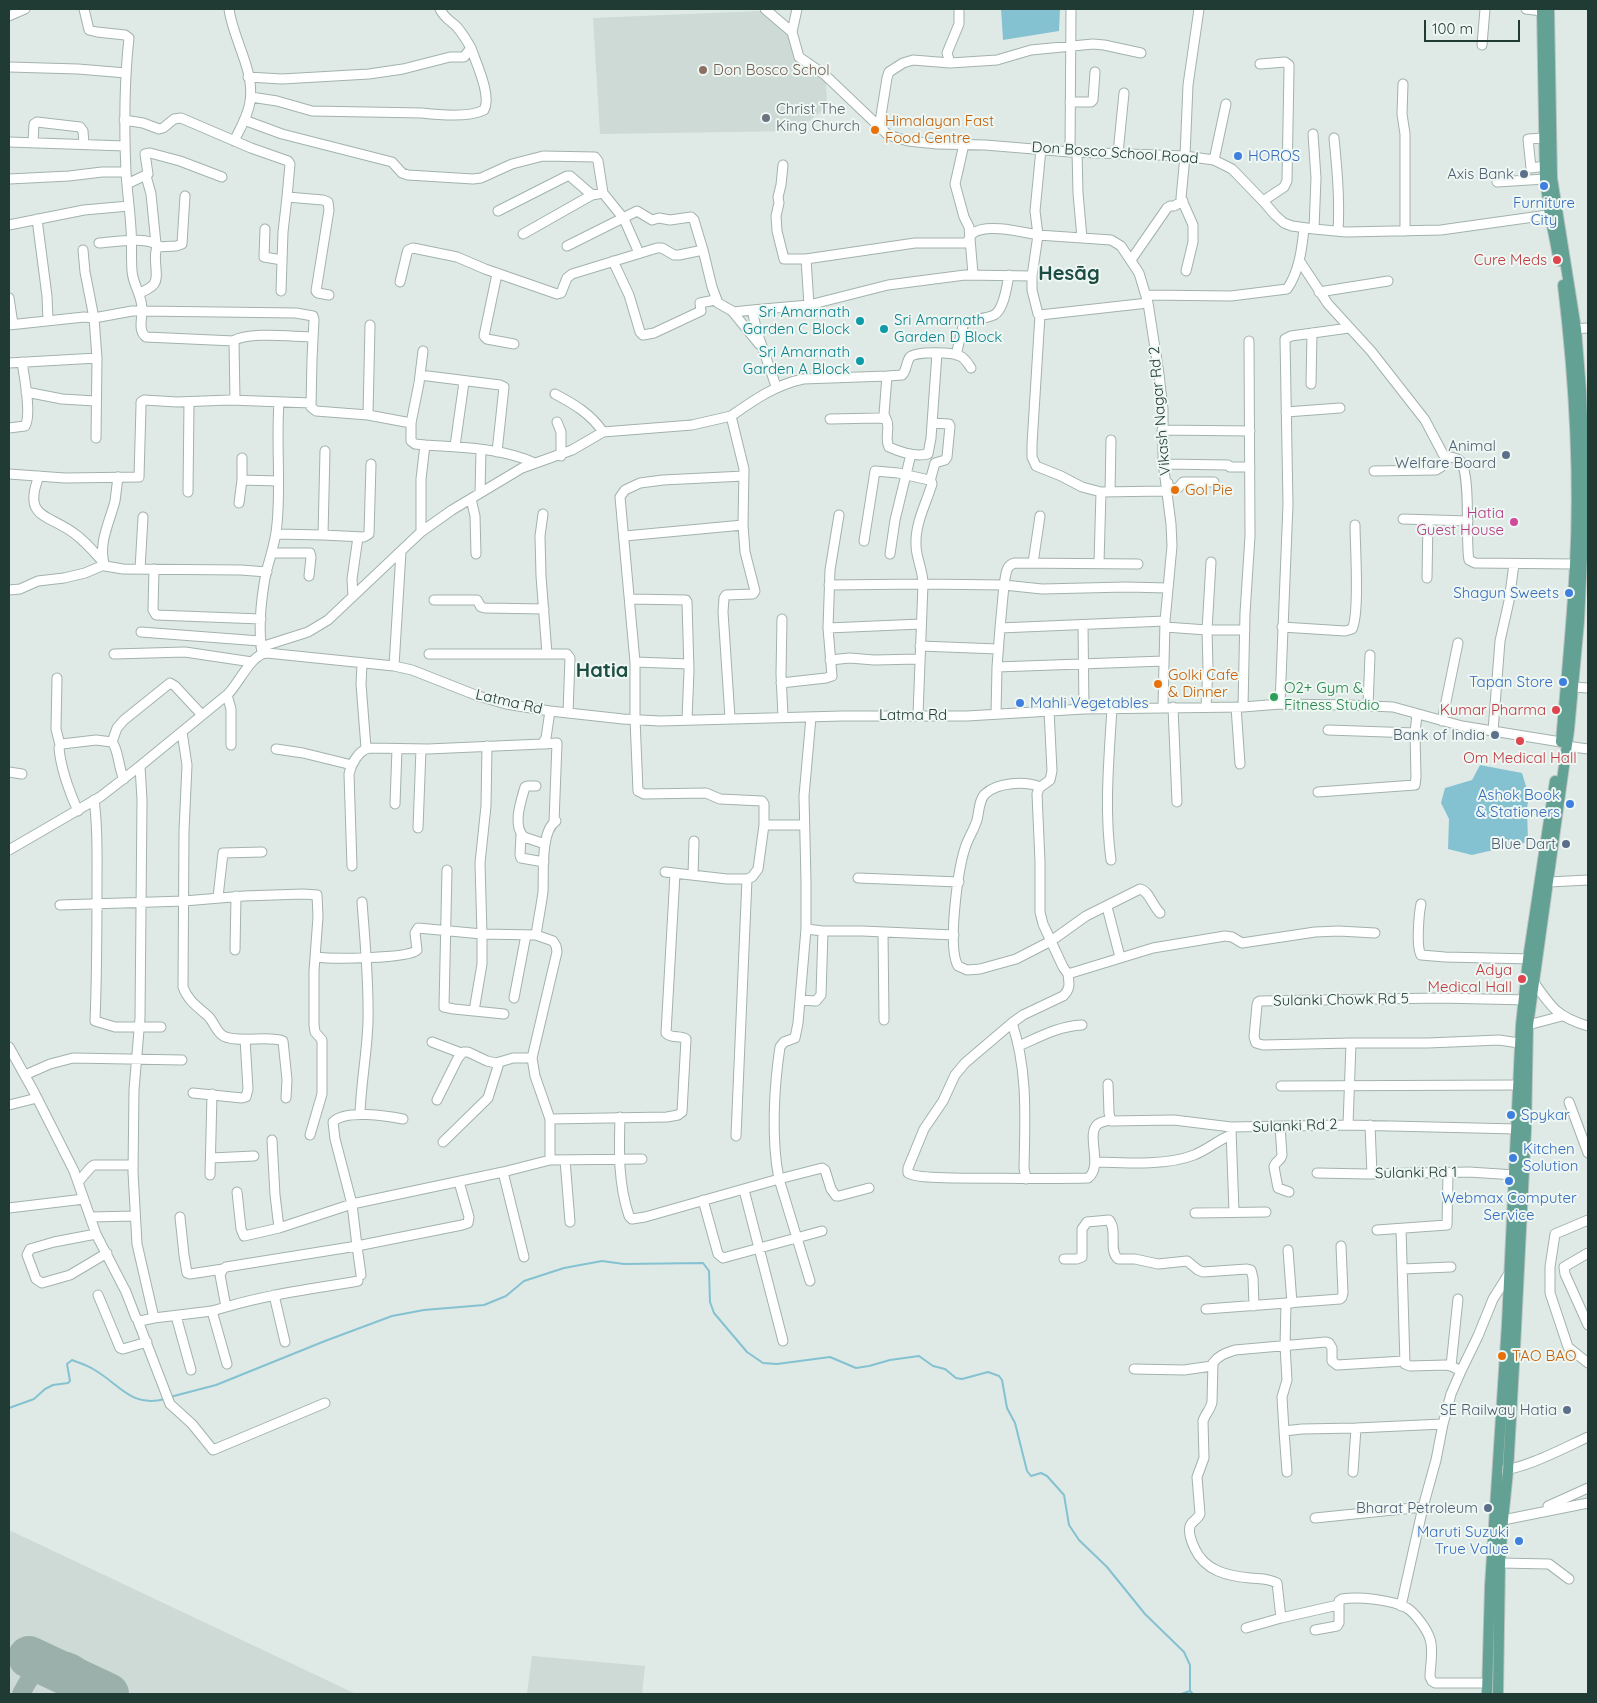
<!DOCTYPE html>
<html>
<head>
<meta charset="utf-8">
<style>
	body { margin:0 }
	#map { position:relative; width:1597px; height:1703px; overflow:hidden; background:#dfeae6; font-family:Quicksand,sans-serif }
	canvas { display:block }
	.frame { position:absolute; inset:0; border:10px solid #203a34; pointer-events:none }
	.scale { position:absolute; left:1424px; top:20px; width:96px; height:22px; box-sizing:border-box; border:2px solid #203a34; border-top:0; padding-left:6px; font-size:15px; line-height:18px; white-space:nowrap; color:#203a34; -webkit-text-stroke:4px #eff7f3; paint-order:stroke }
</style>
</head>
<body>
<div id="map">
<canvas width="1597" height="1703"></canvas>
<div class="frame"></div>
<div class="scale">100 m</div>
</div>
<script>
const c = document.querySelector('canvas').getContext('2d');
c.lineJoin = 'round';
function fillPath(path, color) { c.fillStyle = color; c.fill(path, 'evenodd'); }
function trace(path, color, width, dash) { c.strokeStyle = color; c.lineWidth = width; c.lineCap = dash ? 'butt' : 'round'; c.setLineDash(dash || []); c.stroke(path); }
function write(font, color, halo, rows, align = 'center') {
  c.font = font + ' Quicksand,sans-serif'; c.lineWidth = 4; c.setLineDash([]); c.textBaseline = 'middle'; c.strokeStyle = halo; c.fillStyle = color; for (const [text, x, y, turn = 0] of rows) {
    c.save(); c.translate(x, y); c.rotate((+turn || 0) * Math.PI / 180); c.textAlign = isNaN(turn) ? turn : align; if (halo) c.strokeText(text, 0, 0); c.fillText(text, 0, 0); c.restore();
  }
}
fillPath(new Path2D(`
	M759 11 789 33 796 58 826 82 827 107 796 131 600 134 593 18Z
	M9 1530 356 1694H9Z
	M532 1656 645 1666 642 1694H527Z`), '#cddad5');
fillPath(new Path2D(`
	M1001 9H1060L1059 31 1003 40Z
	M1480 765 1522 773 1529 796 1527 808 1528 842 1472 855 1448 849 1449 819 1441 803 1445 788 1472 780Z`), '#85c2d1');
trace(new Path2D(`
	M170 1397 216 1385 325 1341 392 1316 424 1310 484 1305 506 1296 524 1281 564 1268 602 1261 624 1264 703 1263 709 1271 710 1302 714 1313 747 1352 763 1363 777 1364 830 1357 856 1368 869 1366 890 1360 919 1356 933 1366 945 1369 956 1378 962 1379 988 1372 999 1376 1002 1380 1007 1408 1015 1423 1027 1471 1031 1476 1041 1473 1047 1476 1064 1495 1069 1525 1079 1540 1107 1567 1145 1614 1184 1652 1190 1665V1691L1193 1694
	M9 1408 34 1399 45 1389 53 1385 68 1383 70 1381 67 1364 72 1360C79 1363 87 1365 93 1369 120 1384 130 1408 165 1399
	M1181 1694 1190 1691`), '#85c2d1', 2);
trace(new Path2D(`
	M21 1694C26 1685 31 1675 38 1667 49 1656 72 1658 82 1670 86 1675 89 1682 93 1687`), '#9cb0ab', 18);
trace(new Path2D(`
	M29 1657 108 1694`), '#9cb0ab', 42);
const minor = new Path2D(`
	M84 9 89 30 97 32 125 35 129 38C124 83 124 127 126 172 127 191 130 210 131 229 132 243 131 257 132 271 133 286 143 296 142 311H132L94 318 97 358 96 438
	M229 9C233 40 255 70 250 102 248 116 240 129 234 141
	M765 9 792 32 799 57 825 75 888 135 908 141 937 144 985 145 1070 152 1185 156 1214 160 1232 169 1263 201 1275 215 1284 223 1292 226 1314 229 1346 232 1441 230 1555 214
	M1526 9 1542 11
	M9 16 25 9
	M792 32 797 9
	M1482 45 1485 9
	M950 63 947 53 959 24V9
	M1260 64 1285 62 1289 65V69L1287 181 1284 187 1263 201
	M9 67 78 69 126 73
	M248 77 282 79 369 74 403 69 450 57H464L471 48C467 41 462 33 457 27 451 21 444 18 440 9
	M1403 84 1402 114 1405 134V231
	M251 97 277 101 312 111 422 113C439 115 469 118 484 110 492 96 476 63 471 48
	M1070 102H1091L1093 100 1095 72
	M124 120 143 123 159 129 163 128 174 119 181 118 251 148 288 161 290 164 287 197 323 200 328 202 329 210 316 291 318 293 329 295
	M244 120 282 134 392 162 402 173 408 175 473 179 481 178 512 164 543 156 595 157 598 161 603 193
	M879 128 887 78 889 72 903 63 913 60 950 63 997 60 1031 50 1093 44 1104 45 1141 53
	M1313 134 1316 178 1314 229
	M1334 138C1337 169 1340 200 1338 231
	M1544 138 1528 139 1531 168 1545 166
	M9 142 125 146
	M33 143 34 124 37 122 80 127 83 131 84 144
	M964 144 955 184 964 217 969 227 973 274
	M1077 151 1078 193 1082 238 1111 240 1121 246 1139 273 1148 303 1159 374 1163 409V462L1171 524 1172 546 1165 621 1163 707
	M1070 152 1071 9
	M1118 153 1124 93
	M1214 160 1226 104
	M783 165 781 185 778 197 779 203 776 216 777 231 784 259H806L809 305
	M146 176 151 194 156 244
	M9 179 69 176 102 172H126
	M1497 182 1545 179
	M127 184 148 174 145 154 150 153 180 161 222 177
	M498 211 567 176H570L592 195
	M37 219 47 296 48 320
	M9 225 84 210 129 206
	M265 229 264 257 282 260
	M523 234 583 200 592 195 603 193 624 219 639 253
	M99 243C115 242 147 236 159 246
	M567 246 637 211 652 220 659 218 670 220 691 217 694 220 703 250
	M806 259 915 243H966C969 240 970 236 973 233 987 223 1022 232 1038 235L1035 211 1041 149
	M1131 260 1167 208 1170 206H1174L1183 201
	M1299 260 1328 304 1371 351 1425 420 1444 456C1448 457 1455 457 1459 460 1472 470 1465 543 1469 560L1475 563 1575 564
	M613 261 629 295 640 332 643 335 654 333 701 311 700 303 715 300 718 303
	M1186 271 1193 242V225L1181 198 1185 156 1188 85 1199 9
	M497 274 484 336 487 339 514 344
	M1032 276 1038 235 1082 238
	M400 282 407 253 408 250 413 248 457 257 485 269 557 294 561 293 567 278 572 274 657 248H662L674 255H679L703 250 712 287 718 303 734 312 752 310 757 332 776 386
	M281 291 283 232 287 197
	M1319 292 1388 281
	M140 293C144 291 151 288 154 284 160 276 152 258 157 247L176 246 182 244 185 196
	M1147 295 1231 296 1287 289C1299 272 1302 249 1304 228
	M9 298 13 324
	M752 310 809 305 888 285 965 275 1032 276V290L1038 314 1040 315 1148 303
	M732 311 759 344
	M1040 315 1032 444V457L1036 466 1061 476 1082 487 1101 492
	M9 325 84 317 94 318 85 272 83 250
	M1571 329 1588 328
	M233 341C250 331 293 337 313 337
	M956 355 964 322C973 319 985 319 994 315 1004 310 1007 285 1009 275
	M9 363 97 358
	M420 375 500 385 504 387 497 452
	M887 376 902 375C907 370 906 362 910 357 916 351 953 352 960 356 965 358 968 364 971 368
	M1311 384 1312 333
	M26 392 62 399 95 401
	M555 394C574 404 591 414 603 432
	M235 400 234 341 146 337C138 331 142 319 142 311L296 313 313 316 314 320 312 359 311 407 316 411 368 415 370 325
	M1286 412 1340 408
	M368 415 411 423 419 383 423 351
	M886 419C891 427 884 438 889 447 900 452 915 457 928 454L931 438 937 353
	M557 422 561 432V456
	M9 428 25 426C32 415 24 376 22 362
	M1162 430 1250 431
	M425 445C462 447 501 448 535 463
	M455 446 464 382
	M1164 464 1228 465 1230 467H1250
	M1374 471 1436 470 1441 467 1445 457
	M9 474 65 478 139 477 141 406V402L144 400 177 402 230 400 311 403
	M39 476C22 519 49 514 75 534 86 542 94 552 103 562
	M744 476 663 480 640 483 625 490 620 497 635 662V719L638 791 644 794 706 793 720 799 762 801 764 804V825
	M118 477C117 485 116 493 115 501 110 521 97 545 105 566L123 569 241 570 267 572
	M242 480V458
	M930 481 935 463 945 460 947 457 950 426 949 424 932 423
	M1166 483H1168V489L1178 488 1183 482H1214
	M188 492 189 402
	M1110 492 1111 440
	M480 493 481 450
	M471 499 475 516 476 554
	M239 503 242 480 278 481
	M543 514 540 536 541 576 547 654
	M1403 519 1468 521
	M421 532 452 510 522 468 572 450 603 432 692 425 731 416C754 400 775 385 803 379L887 376 884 414 886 419 879 418 830 419
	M276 534 323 535 325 451
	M323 535 364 537 369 534 371 464
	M625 536 743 525
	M864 541 875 471 898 473 929 480 931 481 932 484C926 504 915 523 916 545 916 558 923 570 923 584L1004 585 1000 628 1165 621
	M272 553H310L311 557 309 576
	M890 554 895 520 911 454
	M1033 563 1040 516
	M1099 563 1101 492 1166 491
	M1138 564 1015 563C1005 565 1006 576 1004 585L1042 589 1126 587 1168 588
	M140 569 143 517
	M154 569 153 610 156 615 261 619
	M1427 578 1428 520
	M829 585 923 584 918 715
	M9 590 20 589 38 581 64 578 85 573 104 565
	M353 596 352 579 358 537
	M630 599 686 600 687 602 689 671 687 719
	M434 600H477L481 607 485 608 544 609
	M782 619 781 674 783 717
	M1083 625 1084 709
	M1165 627 1207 630 1211 562
	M1282 627 1345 631 1352 629C1360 614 1355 546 1355 525
	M828 628 921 624
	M141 632 260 641
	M920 646 998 649
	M261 647 308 632 328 620 421 532V479L425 445 415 444 411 441V423
	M262 653C258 627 261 599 266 573 270 557 276 541 277 524 281 484 276 443 279 402
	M114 654 185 652 252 662
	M429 654H567L570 658 568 713
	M830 660 850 658 874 660 919 659
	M635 662 689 664
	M362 664 361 684 366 748
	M394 666 401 552
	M997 667 1164 661
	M57 678 56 729 60 745
	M781 683 826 678 832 676 828 628 830 570 839 515
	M1573 687 1588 688
	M227 695 231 709V745
	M1280 704 1288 504 1285 339 1291 336 1349 328
	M1368 706 1370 655
	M1173 707 1177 802
	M1206 707 1208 668 1207 630H1245
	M1236 707 1240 764
	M1243 707 1245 613 1250 536 1249 341
	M1049 710 1052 771 1050 780 1039 788 1037 794 1040 862V912L1043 924 1063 967 1068 974 1153 948 1225 936 1232 937 1242 943 1315 932 1339 931 1375 933
	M996 714 997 667 1000 628
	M730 718 723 612 724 598 726 595 753 594 755 591 745 552 743 525 744 469 731 416
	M1442 721 1458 643
	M1328 730 1415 733
	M1493 731 1500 641 1509 601 1514 564
	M182 732 187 765 184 831 183 987C188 1001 198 1007 208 1016 214 1022 216 1031 222 1035 233 1044 270 1035 283 1041L287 1080 286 1098
	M112 742 117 728 124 720 170 683 175 686 202 715
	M544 744 557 743 554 822
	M1566 746 1588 749
	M276 749 303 753 352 765
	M140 766 142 800 140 1018 134 1090 133 1172 137 1244 154 1318 212 1311 226 1307 220 1275 223 1269 226 1267 357 1246 352 1204 335 1139 333 1122C345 1109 388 1116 403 1119
	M9 772 22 774
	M536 786H528L525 787C521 801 512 826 524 837L545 844
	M1040 787C1025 781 998 782 985 794 979 800 979 812 977 820 974 830 968 838 965 848 958 870 947 947 958 966L967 970 980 969 1016 959 1051 941 1086 916 1140 889C1149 891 1152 905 1160 913
	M1318 792 1415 785 1416 777 1415 733 1417 714
	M94 800C98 827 97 854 97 881 97 928 97 974 95 1021L115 1027H161
	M395 804 397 749
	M78 811C69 791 61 770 59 748L62 744 96 740 112 742C119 750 118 768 124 779
	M556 821C540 831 544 875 543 892 541 907 538 921 536 935L553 941 556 946 557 952 532 1058 535 1076 550 1119 667 1117 678 1115 682 1112 686 1039C680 1035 671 1039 666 1033L675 874
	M418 828 421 749
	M521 835 520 855 521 858 544 862
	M9 850 100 797 140 766 228 694C240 682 251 654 267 653L394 666 412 670 478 696 506 704 550 711 623 719 660 721 842 716H967L1084 709 1243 707 1280 704 1349 705 1393 707 1462 726 1567 743
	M1111 860C1104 810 1109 758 1112 708
	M352 866 349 774C351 764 359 750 369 748L428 749 542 744 546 738 550 711
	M447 870 444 1007 454 1009 504 1014
	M665 872 727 879H747L752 877 758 869 764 825H804
	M693 875 694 841
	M858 878 959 882
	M1549 882 1588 880
	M218 897 223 853 262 852
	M1421 904C1419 913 1416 947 1421 955L1445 957 1533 959
	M60 905 184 901 244 896 303 894 317 895 318 917 314 971V1025L315 1032 322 1040V1094L310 1135
	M1107 907 1120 957
	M806 929 823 931H862L954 935
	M883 932 884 1020
	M235 950 236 896
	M316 957C331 959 408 959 417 950L415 933 418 928 482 934 480 863 486 806 487 746
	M1530 981H1533C1551 1007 1557 1017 1588 1026
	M514 998 526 935
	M800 1000 816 1001 821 995 823 931
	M474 1011 482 964V934L536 935
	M1012 1023 965 1063 955 1075 943 1101 924 1129 908 1168V1173C919 1179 944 1177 957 1178 1001 1178 1045 1179 1088 1178 1104 1166 1085 1134 1098 1124 1101 1122 1106 1121 1110 1120
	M1523 1025H1528L1562 1016
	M432 1042 461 1053
	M1519 1043 1499 1040 1428 1043H1351L1263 1045 1256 1043 1254 1037 1257 1005 1258 1002 1260 1001 1440 998 1529 1000
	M1019 1046C1039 1037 1059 1026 1082 1025
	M9 1047 34 1092 74 1171 96 1234 126 1292 136 1318 140 1321 154 1318
	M25 1075 50 1064 73 1058 182 1060
	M1108 1084 1109 1113 1111 1121 1174 1120 1231 1127 1348 1125 1517 1129
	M1281 1086 1517 1085
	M193 1093 242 1098 246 1097 248 1089 245 1039
	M437 1100 458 1058 463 1052H468L487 1061 496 1063 513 1058H532
	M1569 1102 1588 1153
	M9 1105 37 1098
	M360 1114C361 1083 367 1053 368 1022 369 981 365 942 362 902
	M620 1117C619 1151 618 1183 629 1216L632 1219 645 1217 779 1179C771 1140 774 1086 780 1047L784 1042 795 1038 798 1023 806 929V881L804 796 811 717
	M550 1119V1160L642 1159
	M1348 1125 1351 1043
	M1370 1125 1372 1174
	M1280 1127 1282 1155C1281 1161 1275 1161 1274 1167L1278 1188 1289 1192
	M1231 1130 1234 1212
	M736 1136C739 1050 744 965 747 879
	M272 1140 275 1195 279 1228
	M443 1142 488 1098 499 1063
	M211 1158 254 1156
	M565 1160 570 1222
	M1095 1162C1124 1163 1166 1166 1194 1155 1207 1150 1218 1140 1231 1135
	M503 1172 524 1257
	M1317 1173 1367 1174 1469 1172 1515 1175
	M210 1175 212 1094
	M1026 1179 1024 1168C1025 1119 1028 1070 1012 1023L1023 1015 1063 996C1071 989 1069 983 1068 974
	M79 1181 91 1167 94 1165H133
	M744 1190 783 1341
	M237 1192 241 1229 244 1236 279 1228 352 1204 503 1172 550 1160
	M703 1200 718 1254 723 1258 822 1231
	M9 1208 84 1199
	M1195 1213 1266 1212
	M90 1217 135 1216
	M180 1217 184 1255 187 1273 190 1274 223 1269
	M1588 1220 1555 1234 1550 1267V1293L1568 1347 1588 1363
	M1401 1229 1405 1364 1410 1366 1446 1365 1451 1366 1461 1371
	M1377 1230 1447 1225 1448 1173
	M96 1234 54 1242 30 1249 27 1255 36 1279 42 1283 70 1275 107 1253
	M1288 1250 1292 1303
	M1588 1253 1564 1267 1565 1274 1588 1325
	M1064 1259H1077L1082 1257V1229L1087 1222 1109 1220C1118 1230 1108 1250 1118 1259H1135L1158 1264 1187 1261 1198 1270 1203 1272 1247 1269 1251 1270 1253 1278 1254 1306
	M1402 1269 1451 1267
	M361 1275 357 1246 462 1225 468 1223 469 1217 459 1182
	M810 1281 779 1179 822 1168 825 1170 831 1189 836 1196H839L869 1188
	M98 1295 120 1348 123 1349 147 1342
	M274 1295 285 1342
	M226 1307C269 1294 313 1289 358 1281
	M1206 1309 1340 1299 1342 1297 1343 1293 1341 1246
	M212 1311 227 1364
	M176 1316 191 1370
	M138 1321 170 1404 192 1424 213 1450 325 1403
	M1451 1366 1458 1299
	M1134 1369 1184 1370 1212 1366
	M1284 1431 1282 1397 1287 1380 1285 1346 1286 1304
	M1499 1470C1521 1471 1566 1447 1588 1437
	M1287 1472 1284 1431 1302 1429 1356 1428 1443 1424
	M1353 1472 1356 1428
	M1548 1506 1588 1488
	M1315 1518 1423 1507
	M1503 1520 1588 1503
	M1500 1563 1549 1564 1569 1579
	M1401 1606 1423 1507 1436 1460 1443 1424 1451 1394 1461 1371 1478 1336 1493 1299 1510 1272
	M1281 1618 1277 1583C1268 1578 1260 1579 1250 1578 1228 1576 1205 1571 1195 1549 1192 1543 1188 1533 1190 1526 1192 1521 1198 1519 1200 1514L1197 1477 1204 1458 1203 1421C1205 1414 1211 1409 1212 1402L1213 1363C1219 1355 1226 1353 1235 1350L1326 1342 1329 1343 1332 1348V1361L1337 1365 1404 1361
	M1246 1628 1281 1618 1338 1605
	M1315 1630 1337 1626 1339 1623V1601L1342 1599C1359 1596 1392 1600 1407 1608 1415 1613 1427 1629 1430 1639 1434 1651 1430 1665 1430 1677L1432 1681 1435 1683H1487`);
const major = new Path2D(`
	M1542 9 1545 179 1550 215 1559 261
	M1561 742C1566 683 1572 624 1575 565 1580 473 1574 377 1563 285
	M1487 1694 1490 1586 1507 1324 1521 1025 1528 959 1555 781
	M1498 1694 1500 1563 1503 1520 1508 1471 1515 1348 1526 1130 1528 1025 1569 730 1579 621 1585 494 1581 391 1576 329 1552 178 1549 9`);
trace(minor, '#a2b2ad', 11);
trace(major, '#bcc4c2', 12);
trace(minor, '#fff', 9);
trace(major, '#62a194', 10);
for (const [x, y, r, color] of [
	[703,70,5,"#8d6e63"],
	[766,118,5,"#6b7280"],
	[875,130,5,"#e8710a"],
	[1238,156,5,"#3f7fe0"],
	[1524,174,5,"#5c6f8a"],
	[1544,186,5,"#3f7fe0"],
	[1557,260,5,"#e0444e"],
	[860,321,5,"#0f9aa8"],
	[884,329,5,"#0f9aa8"],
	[860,361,5,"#0f9aa8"],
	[1506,455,5,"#5c6f8a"],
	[1175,490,5,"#e8710a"],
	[1514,522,5,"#d1479c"],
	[1569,593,5,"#3f7fe0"],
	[1563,682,5,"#3f7fe0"],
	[1158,684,5,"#e8710a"],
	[1274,697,5,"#2e9e5b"],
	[1020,703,5,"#3f7fe0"],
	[1556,710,5,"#e0444e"],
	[1495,735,5,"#5c6f8a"],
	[1520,741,5,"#e0444e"],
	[1570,804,5,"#3f7fe0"],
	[1566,844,5,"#5c6f8a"],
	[1522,979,5,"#e0444e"],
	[1511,1115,5,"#3f7fe0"],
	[1513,1158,5,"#3f7fe0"],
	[1509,1181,5,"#3f7fe0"],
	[1502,1356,5,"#e8710a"],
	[1567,1410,5,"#5c6f8a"],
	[1488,1508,5,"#5c6f8a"],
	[1519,1541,5,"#3f7fe0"]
]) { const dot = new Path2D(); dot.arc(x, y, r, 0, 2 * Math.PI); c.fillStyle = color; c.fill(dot); trace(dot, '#eff7f3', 2); }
write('15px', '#785e54', '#eff7f3', [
	["Don Bosco Schol",713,70]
], 'left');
write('15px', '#5b616d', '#eff7f3', [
	["Christ The",776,109],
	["King Church",776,126]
], 'left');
write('15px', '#c56008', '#eff7f3', [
	["Himalayan Fast",885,121],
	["Food Centre",885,138],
	["Gol Pie",1185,490],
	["Golki Cafe",1168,675],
	["& Dinner",1168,692],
	["TAO BAO",1512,1356]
], 'left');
write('15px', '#203a34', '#eff7f3', [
	["Don Bosco School Road",1115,153,4],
	["Vikash Nagar Rd 2",1160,411,-95],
	["Latma Rd",509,702,13],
	["Latma Rd",913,715],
	["Sulanki Chowk Rd 5",1341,1000,-1],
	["Sulanki Rd 2",1295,1126,-2],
	["Sulanki Rd 1",1416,1173,-1]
]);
write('15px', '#366cbe', '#eff7f3', [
	["HOROS",1248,156],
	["Furniture",1544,203,"center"],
	["City",1544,220,"center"],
	["Shagun Sweets",1559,593,"right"],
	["Tapan Store",1553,682,"right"],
	["Mahli Vegetables",1030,703],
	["Ashok Book",1560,795,"right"],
	["& Stationers",1560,812,"right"],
	["Spykar",1521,1115],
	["Kitchen",1523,1149],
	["Solution",1523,1166],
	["Webmax Computer",1509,1198,"center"],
	["Service",1509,1215,"center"],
	["Maruti Suzuki",1509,1532,"right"],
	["True Value",1509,1549,"right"]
], 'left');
write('15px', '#4e5e75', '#eff7f3', [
	["Axis Bank",1514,174],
	["Animal",1496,446],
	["Welfare Board",1496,463],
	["Bank of India",1485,735],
	["Blue Dart",1556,844],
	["SE Railway Hatia",1557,1410],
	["Bharat Petroleum",1478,1508]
], 'right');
write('15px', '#be3a42', '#eff7f3', [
	["Cure Meds",1547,260],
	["Kumar Pharma",1546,710],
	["Om Medical Hall",1520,758,"center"],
	["Adya",1512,970],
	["Medical Hall",1512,987]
], 'right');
write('15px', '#0d838f', '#eff7f3', [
	["Sri Amarnath",850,312],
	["Garden C Block",850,329],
	["Sri Amarnath",894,320,"left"],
	["Garden D Block",894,337,"left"],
	["Sri Amarnath",850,352],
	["Garden A Block",850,369]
], 'right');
write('15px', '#b23c85', '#eff7f3', [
	["Hatia",1504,513],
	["Guest House",1504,530]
], 'right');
write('15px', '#27864d', '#eff7f3', [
	["O2+ Gym &",1284,688],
	["Fitness Studio",1284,705]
], 'left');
write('bold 20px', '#1c4c43', '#eff7f3', [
	["Hesāg",1069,274],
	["Hatia",602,671]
]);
</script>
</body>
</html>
